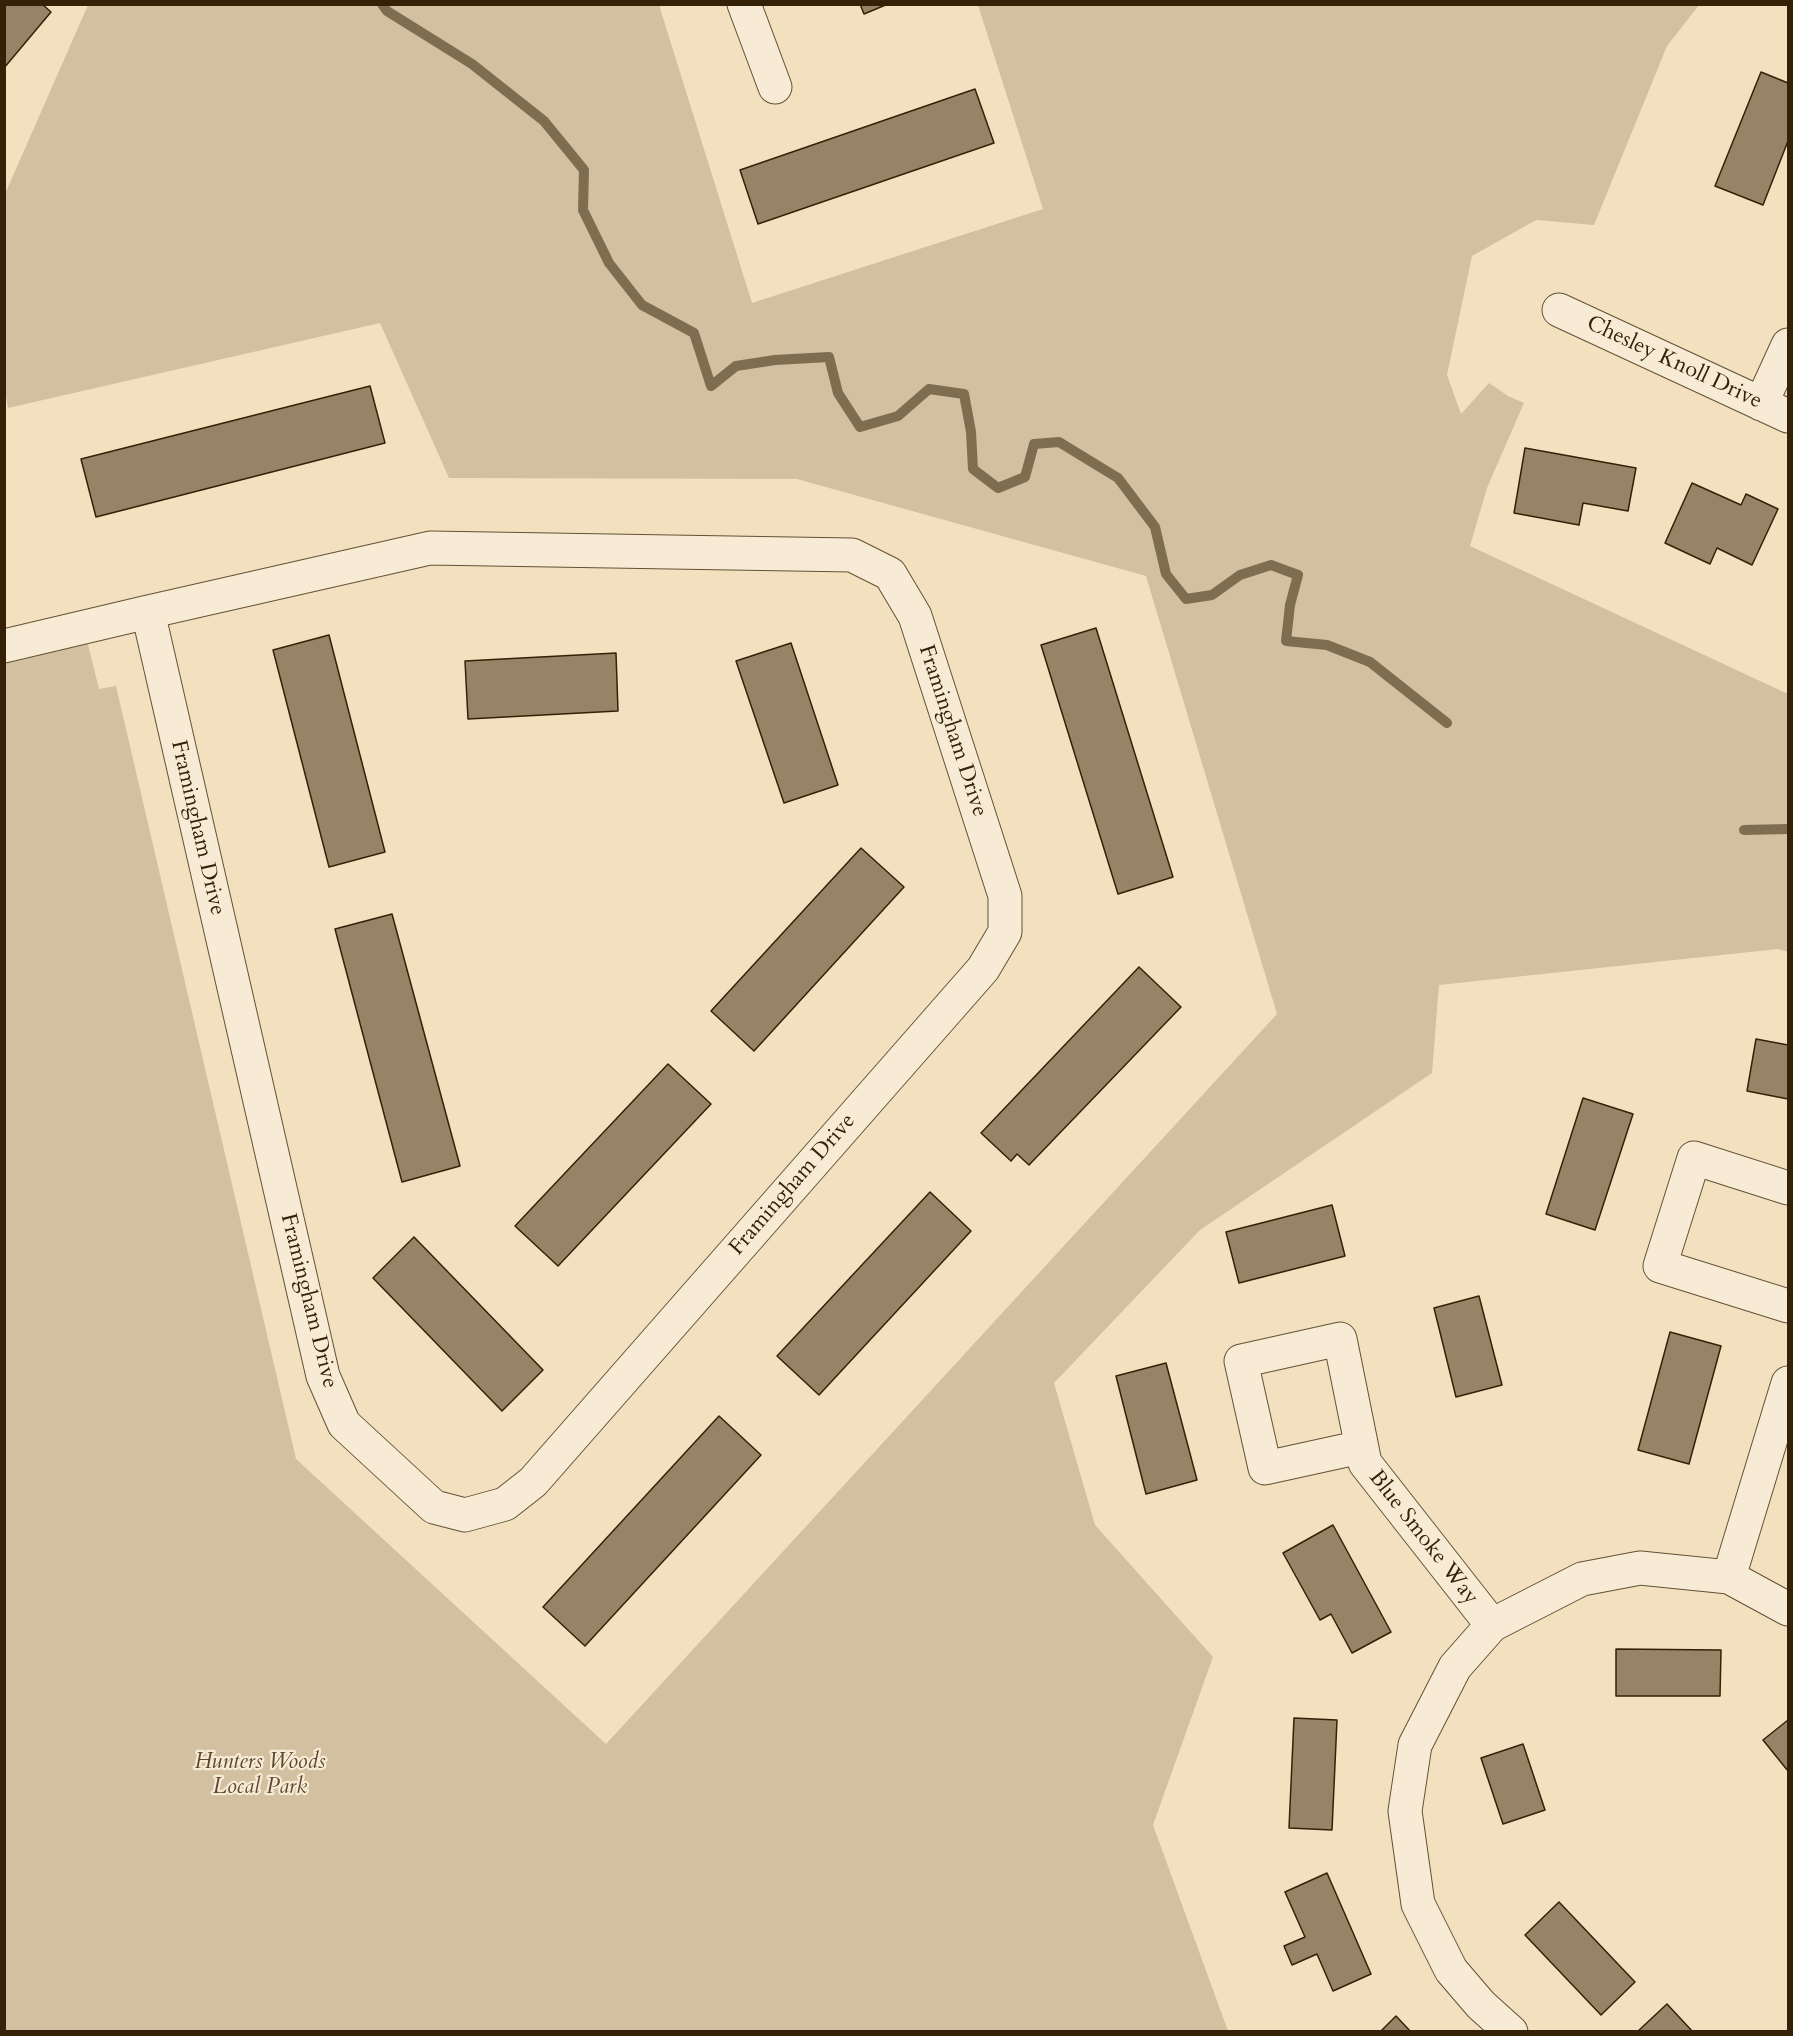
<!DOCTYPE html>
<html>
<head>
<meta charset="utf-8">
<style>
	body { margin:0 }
	#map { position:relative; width:1793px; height:2036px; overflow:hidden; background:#f2e0bf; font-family:Cardo,serif }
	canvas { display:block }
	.frame { position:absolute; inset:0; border:6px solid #342107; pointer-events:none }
</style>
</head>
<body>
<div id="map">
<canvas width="1793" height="2036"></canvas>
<div class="frame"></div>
</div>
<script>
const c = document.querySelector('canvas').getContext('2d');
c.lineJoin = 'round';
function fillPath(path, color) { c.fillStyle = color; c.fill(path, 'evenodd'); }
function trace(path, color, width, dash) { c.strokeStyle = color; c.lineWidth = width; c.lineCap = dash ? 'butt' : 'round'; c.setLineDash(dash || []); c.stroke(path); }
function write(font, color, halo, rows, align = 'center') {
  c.font = font + ' Cardo,serif'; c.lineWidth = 4.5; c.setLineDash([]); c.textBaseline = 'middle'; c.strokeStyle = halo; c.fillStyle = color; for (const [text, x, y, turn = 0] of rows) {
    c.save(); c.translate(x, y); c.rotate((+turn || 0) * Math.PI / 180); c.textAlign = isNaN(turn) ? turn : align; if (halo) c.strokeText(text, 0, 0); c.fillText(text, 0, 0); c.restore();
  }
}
fillPath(new Path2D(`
	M88 5H659L752 303 1043 209 978 5H1699L1667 46 1594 225 1536 220 1472 256 1447 375 1461 414 1489 383 1508 396 1524 403 1487 488 1470 546 1788 694V952L1778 949 1439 985 1432 1073 1200 1230 1054 1383 1095 1525 1213 1657 1153 1825 1228 2031H5L4 646 84 628 99 689 116 686 296 1459 606 1744 1277 1014 1146 576 797 479 449 478 380 323 8 408 4 383 5 194Z`), '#d2c0a0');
trace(new Path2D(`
	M382 4 387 11 472 64 544 121 584 170 583 210 609 263 642 305 694 333 711 386 736 366 775 360 829 357 838 393 860 427 898 416 929 389 964 394 971 432 973 469 998 488 1025 477 1034 444 1059 442 1118 478 1155 527 1166 574 1186 599 1212 595 1240 575 1271 565 1298 575 1290 605 1286 641 1327 645 1370 662 1447 723
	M1744 830 1788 829`), '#7f6d50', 10);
const building = new Path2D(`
	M4 4H42L51 12 4 68Z
	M860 4H888L864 14Z
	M1761 72 1788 83V141L1763 205 1715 186Z
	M975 89 994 143 758 224 740 170Z
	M370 386 385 443 96 517 81 459Z
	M1525 448 1636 468 1628 511 1583 503 1579 525 1514 513Z
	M1692 483 1741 505 1746 494 1778 509 1752 565 1717 548 1710 564 1665 543Z
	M1096 628 1173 877 1118 894 1041 645Z
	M329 635 385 852 329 867 273 650Z
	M791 643 838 785 784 803 736 661Z
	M616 653 618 711 468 719 465 661Z
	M861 848 904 887 754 1051 711 1011Z
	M392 914 460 1166 402 1182 335 929Z
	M1139 967 1181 1007 1029 1165 1017 1154 1011 1161 981 1133Z
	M1756 1039 1788 1045V1099L1747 1091Z
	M668 1064 711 1104 558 1266 515 1226Z
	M1583 1098 1633 1114 1595 1230 1546 1214Z
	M930 1192 971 1231 819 1395 777 1356Z
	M1332 1205 1345 1256 1239 1283 1226 1232Z
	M414 1237 543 1370 502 1411 373 1278Z
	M1479 1296 1502 1385 1456 1397 1434 1308Z
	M1670 1332 1721 1346 1689 1464 1638 1450Z
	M1166 1363 1197 1480 1146 1494 1116 1376Z
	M719 1416 761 1455 585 1646 543 1607Z
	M1333 1525 1391 1632 1352 1653 1331 1614 1320 1620 1283 1553Z
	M1616 1649 1721 1650 1720 1696H1616Z
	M1294 1718 1337 1720 1332 1830 1289 1828Z
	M1788 1720V1771L1763 1740Z
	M1523 1744 1545 1810 1503 1824 1481 1758Z
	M1327 1873 1371 1974 1333 1991 1317 1954 1292 1965 1284 1946 1305 1937 1285 1892Z
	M1559 1902 1635 1982 1601 2015 1525 1935Z
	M1667 2004 1693 2032H1637Z
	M1396 2016 1411 2032H1380Z`);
fillPath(building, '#978467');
trace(building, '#342107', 1.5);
const minor = new Path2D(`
	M744 4 775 87
	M1559 310 1788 416
	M1761 404 1788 345
	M430 548 852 555 890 574 915 616 1005 896V932L983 969 533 1482 505 1504 465 1515 434 1507 344 1424 323 1376 148 612Z
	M4 646 148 612
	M1788 1188 1694 1158 1660 1266 1788 1306
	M1361 1447 1265 1468 1241 1361 1340 1339 1365 1463 1492 1625
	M1729 1577 1788 1383
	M1511 2032 1481 2005 1451 1970 1418 1904 1405 1811 1415 1745 1455 1667 1492 1625 1582 1579 1640 1568 1729 1577 1788 1609`);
trace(minor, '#645135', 35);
trace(minor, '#f7ebd5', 33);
write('22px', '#342107', '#f7ebd5', [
	["Chesley Knoll Drive",1674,363,25],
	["Framingham Drive",952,731,72],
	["Framingham Drive",197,828,77],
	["Framingham Drive",793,1185,-49],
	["Framingham Drive",308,1301,76],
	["Blue Smoke Way",1423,1538,52]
]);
write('italic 22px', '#5c492d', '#f7ebd5', [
	["Hunters Woods",260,1763],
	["Local Park",260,1788]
]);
</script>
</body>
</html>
